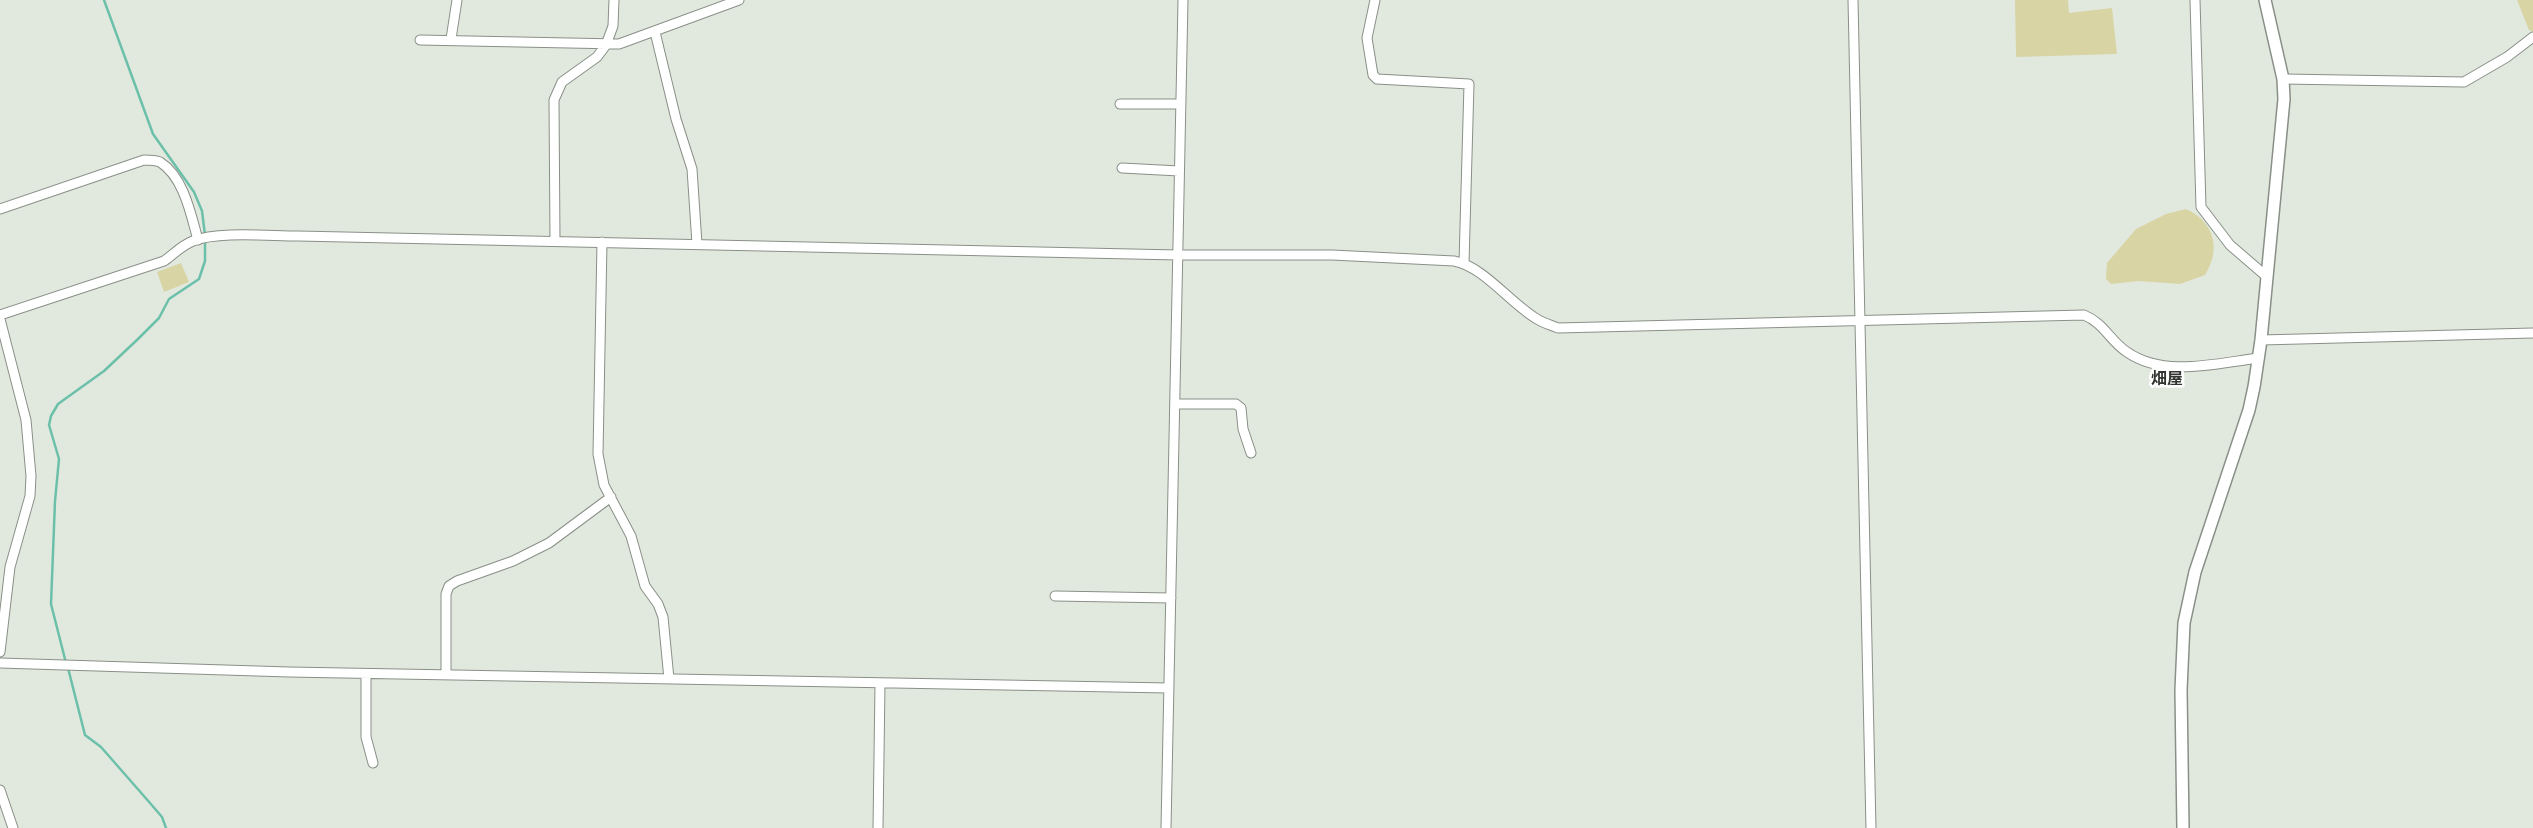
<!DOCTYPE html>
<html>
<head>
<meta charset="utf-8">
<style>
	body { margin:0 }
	canvas { display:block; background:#e1e9df }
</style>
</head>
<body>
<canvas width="2533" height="828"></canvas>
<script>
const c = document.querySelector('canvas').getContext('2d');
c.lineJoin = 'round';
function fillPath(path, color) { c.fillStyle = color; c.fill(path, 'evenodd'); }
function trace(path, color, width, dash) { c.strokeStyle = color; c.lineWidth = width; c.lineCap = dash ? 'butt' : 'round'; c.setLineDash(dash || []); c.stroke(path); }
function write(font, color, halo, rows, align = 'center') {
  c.font = font + ' Manrope,"Noto Sans JP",sans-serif'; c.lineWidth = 5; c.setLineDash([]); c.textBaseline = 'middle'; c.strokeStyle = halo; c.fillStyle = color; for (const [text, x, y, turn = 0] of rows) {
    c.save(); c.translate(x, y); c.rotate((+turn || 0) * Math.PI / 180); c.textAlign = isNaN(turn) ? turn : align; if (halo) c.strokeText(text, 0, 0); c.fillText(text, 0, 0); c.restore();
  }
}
fillPath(new Path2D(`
	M2015 0H2068L2069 13 2112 8 2117 54 2016 57Z
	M2517 0H2533V32L2529 30Z
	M2186 209C2215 222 2221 250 2205 275L2180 284 2138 281 2111 284 2106 279 2107 263 2136 229 2166 214Z
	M181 263 189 282 164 292 157 272Z`), '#d9d4a4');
trace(new Path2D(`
	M104 0 153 134 194 192 202 211 205 235
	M66 663 51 604 55 501 59 459 49 425 51 416 58 404 104 371 138 339 159 318 169 299 199 279 205 261V240
	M68 668 85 735 101 747 150 803 162 817 166 828`), '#6cc0aa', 2.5);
const minor = new Path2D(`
	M1375 0 1367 38 1373 75 1377 79 1469 84 1464 263
	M1853 0 1871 828
	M2195 0 2201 207 2230 245 2266 276
	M655 32 676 119 692 169 697 244
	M451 39 457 0
	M420 40 619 44 739 0
	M2283 79 2464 82 2507 57 2533 37
	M1120 104H1181
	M1122 168 1179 171
	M0 209 144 160C149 160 155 160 160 162 184 177 191 215 198 240
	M555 241 554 100 562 82 597 57 606 45 613 26 614 0
	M602 242 598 454 604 485 631 536 645 586 658 604 663 617 669 679
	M0 315 164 261C174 254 182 245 193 241 218 231 269 236 298 236L1178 255H1332L1454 261C1483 266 1511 304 1537 319 1543 323 1551 325 1558 328L2084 315C2104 323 2110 341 2127 352 2164 378 2217 363 2259 358
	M0 319 26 420 31 476 30 496 10 567 0 652
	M2261 340 2533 333
	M1175 404H1236L1241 408 1243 429 1251 453
	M1055 596 1171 598
	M0 663 289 672 1169 688
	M366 674V737L373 763
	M446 675V594L449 586 457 581 513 561 549 543 611 497
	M0 790 13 828
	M878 828 880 684
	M1166 828 1183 0`);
const tertiary = new Path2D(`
	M2183 828 2181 690 2184 623 2195 572 2249 410 2254 387 2261 340 2284 99 2283 79 2265 0`);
trace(minor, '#899087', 11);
trace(tertiary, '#899087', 14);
trace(minor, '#fff', 9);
trace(tertiary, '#fff', 11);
write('bold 16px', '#323531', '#fff', [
	["畑屋",2167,380]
]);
</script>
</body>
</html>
